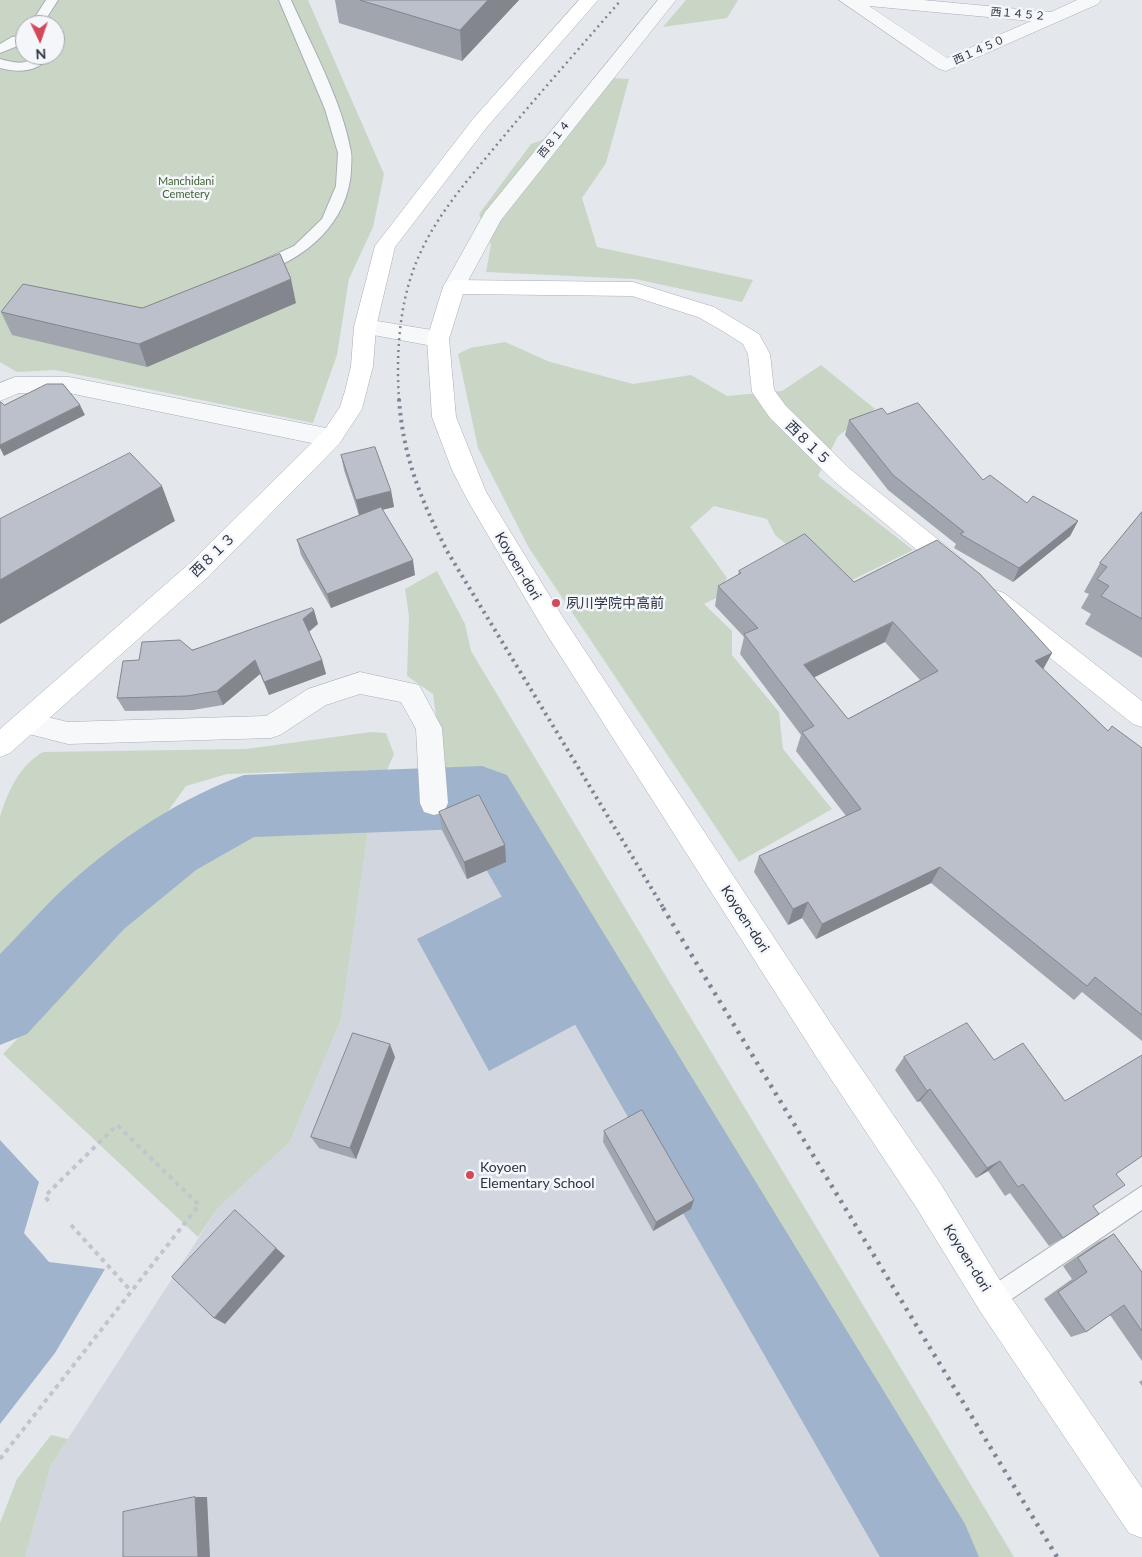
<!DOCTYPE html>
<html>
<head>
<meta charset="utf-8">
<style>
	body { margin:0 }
	#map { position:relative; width:1142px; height:1557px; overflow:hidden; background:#e4e7ec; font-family:Lato,sans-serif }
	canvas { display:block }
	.north { position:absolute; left:15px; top:15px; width:50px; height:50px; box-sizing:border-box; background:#f4f6f9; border:1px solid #a4a8b1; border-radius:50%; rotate:177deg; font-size:14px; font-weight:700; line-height:20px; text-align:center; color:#2b3445 }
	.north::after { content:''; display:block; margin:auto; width:18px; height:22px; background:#d1495b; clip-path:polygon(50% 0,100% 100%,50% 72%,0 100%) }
</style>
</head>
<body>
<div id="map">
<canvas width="1142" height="1557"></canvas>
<div class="north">N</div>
</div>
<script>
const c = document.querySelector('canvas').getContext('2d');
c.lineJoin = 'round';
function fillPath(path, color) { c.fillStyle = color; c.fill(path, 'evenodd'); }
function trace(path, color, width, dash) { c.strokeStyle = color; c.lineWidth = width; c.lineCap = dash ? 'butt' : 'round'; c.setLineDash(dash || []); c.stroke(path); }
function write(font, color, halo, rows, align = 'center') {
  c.font = font + ' Lato,"Noto Sans JP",sans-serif'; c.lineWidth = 5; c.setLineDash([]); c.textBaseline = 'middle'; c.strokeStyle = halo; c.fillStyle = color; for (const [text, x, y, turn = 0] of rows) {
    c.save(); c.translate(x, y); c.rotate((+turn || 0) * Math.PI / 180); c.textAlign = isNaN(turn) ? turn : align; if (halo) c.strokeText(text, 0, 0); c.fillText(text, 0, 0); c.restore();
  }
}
fillPath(new Path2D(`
	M481 810 900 1557H25L51 1465 218 1208 290 1142 341 1019 369 824Z`), '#d2d6de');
fillPath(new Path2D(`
	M0 0H308L384 174 373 227 349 279 337 355 313 423 55 370 17 372 0 362ZM25 25H55V55H25Z
	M686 0H738L727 18 663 27Z
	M610 78 629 79 606 163 582 198 597 247 753 280 742 302 635 279 486 272 491 245 479 214 531 144 570 130Z
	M505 342 550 362 633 384 691 375 727 396 782 391 821 365 875 409 838 436 818 476 913 550 838 587 775 535 767 519 714 506 690 527 727 578 716 598 704 604 732 631V655L779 712 783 749 832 809 739 862 529 548 478 448 458 354 470 348Z
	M437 571 465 624 471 651 1014 1557H902L481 805 449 809 433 694 407 676 409 616 405 589Z
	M371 732 386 733 394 754 384 777 282 772 227 774 186 786 114 886 0 996V817C8 791 19 766 43 752L246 749Z
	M369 824 341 1019 290 1142 218 1208 198 1237 3 1054 186 859 228 838Z
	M51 1435 68 1439 51 1465 25 1557H0V1523L17 1479Z`), '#c9d6c5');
fillPath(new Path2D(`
	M505 895 580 1022 489 1071 417 939Z
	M0 1140 39 1182 24 1233 49 1262 105 1269 55 1353 0 1424Z`), '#9fb4cc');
fillPath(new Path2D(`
	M482 766 507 775 965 1524 979 1557H880L463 829 254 837 196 870 124 929 27 1034 0 1045V954C24 930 47 903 72 881 123 836 181 798 244 775Z`), '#9fb4cc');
const lane = new Path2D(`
	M46 0H58L42 25H30Z
	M279 0H291C312 47 342 101 351 152 352 157 351 164 351 171 348 222 306 260 258 273L251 268 253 265 294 246 322 219 336 186 338 153 325 109Z
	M25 35V43L0 53V44L12 37Z
	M38 55H51C39 72 19 73 0 68V59C15 63 25 66 38 55Z
	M1142 1186V1210L1000 1307 992 1311 984 1307 980 1299 984 1291Z`);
const street = new Path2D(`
	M658 0H676L501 220 462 292 454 294 446 292 443 287 485 212Z
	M839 0H923L1051 12 1077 0H1101L1098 4 946 71 939 69ZM869 6 1031 21 947 58Z
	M365 319 438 331 446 334 449 339 446 344 438 347 357 332 354 327 357 322Z
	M15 377H69L331 429 339 432 343 438 339 444 331 447 69 393H19L0 401V383Z
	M360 672 419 685 442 728 448 803 444 812 434 815 424 812 420 803 416 729 401 702 360 694 326 705 280 735 271 738 68 744 17 731 13 723 17 715 26 712 68 722 266 716 308 689Z`);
const secondary = new Path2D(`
	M579 0H598L487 127 395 247 376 327 373 366 362 409 339 444 208 577 10 753 0 757V729L190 563 323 432 340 407 345 391 351 366 354 327 375 246 473 119Z
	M454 280 633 282 714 307 759 334 770 354 774 390 786 406 850 469 965 561 968 568 965 575 956 578 947 575 834 481 770 418 752 392 748 354 743 344 721 330 698 317 632 296 463 294 449 339 456 417 486 492 562 616 839 1036 940 1183 1004 1287 1142 1488V1538L1129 1533 980 1311 916 1207 817 1058 544 630 468 501 452 470 432 417 427 339 443 287 446 282Z
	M995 590 1004 593 1142 701V727L1133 724 986 607 982 600 986 593Z`);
trace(lane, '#a9aeb7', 2);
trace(street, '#a9aeb7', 1);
trace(secondary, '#a9aeb7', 1);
trace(new Path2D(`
	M71 1225 131 1291
	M0 1459 199 1205 117 1125 45 1196 51 1205`), '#c2c5cb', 4, [4.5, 4.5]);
fillPath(lane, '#f7f8fa');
fillPath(street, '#f7f8fa');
fillPath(secondary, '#fff');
trace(new Path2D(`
	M399 400C396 353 399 302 418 258 436 216 466 182 495 147 536 97 579 49 621 0`), '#7d8696', 2.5, [2, 4]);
trace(new Path2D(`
	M399 399C403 457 421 500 447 551L664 909`), '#7d8696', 4, [2.5, 4.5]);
trace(new Path2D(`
	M663 908 1057 1557`), '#7d8696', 4.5, [3, 6]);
fillPath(new Path2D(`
	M335 0H519L462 61 339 23Z
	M296 303 147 367 12 335 1 312Z
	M887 414 983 480 1027 503 1078 521 1070 536 1013 582 954 548 956 544 888 490 845 435 849 420Z
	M341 455 391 491 394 507 382 510 415 575 331 608 301 555 297 540 359 515 344 470Z
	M1142 512V658L1085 624 1091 614 1081 608 1089 594 1084 592 1100 563Z
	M739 571 854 582 1052 653 1043 669 1108 731 1142 748V1041L1082 992 1074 1000 931 883 816 939 802 918 788 925 754 872 759 856 846 816 796 751 801 735 740 654 744 637 715 606 718 586 738 575ZM885 642 920 680 848 719 814 677Z
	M318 624 309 632 322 660 326 674 269 695 260 674 223 705 193 710 125 711 117 698 139 660Z
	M439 812 505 845 506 862 467 879 442 830Z
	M395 1057 356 1159 319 1148 311 1137Z
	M904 1057 994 1060 1065 1101 1116 1174 1093 1206 1063 1238 1049 1246 1010 1193 1005 1196 988 1171 976 1178 920 1101 917 1102 895 1070Z
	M604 1131 691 1209 653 1231 603 1142Z
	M1114 1234 1142 1272V1361L1110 1315 1086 1332 1071 1337 1044 1299 1072 1279 1063 1266 1098 1242Z
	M1142 1380V1386L1139 1382Z`), '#a1a5ae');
fillPath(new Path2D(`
	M488 0H519L462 61 460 30Z
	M291 279 296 303 147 367 139 344Z
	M80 405 85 415 4 456 0 448V445Z
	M162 486 175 521 0 624V580Z
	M391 491 394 507 359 515 356 500Z
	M1078 521 1070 536 1013 582 1019 568Z
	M413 560 415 575 331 608 327 594Z
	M314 610 318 624 307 633 303 619Z
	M893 622 885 642 799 685 804 665Z
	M1052 653 1041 673 1035 661Z
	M255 660 260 674 223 705 217 691Z
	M322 660 326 674 269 695 264 682Z
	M505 845 506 862 467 879 464 862Z
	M940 867 931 883 816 939 822 924Z
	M808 902 802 918 788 925 793 909Z
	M390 1044 395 1057 356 1159 350 1148Z
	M930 1089 920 1101 917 1102 927 1091Z
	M1000 1161 988 1171 976 1178 987 1168Z
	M694 1200 691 1209 653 1231 656 1222Z
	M276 1248 285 1256 225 1324 214 1318Z
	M195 1497H207L210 1557H198Z`), '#83868d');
const building = new Path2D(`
	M360 0H488L460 30Z
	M280 254 291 279 139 344 1 312 23 284 142 308Z
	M47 384H63L80 405 0 445V402H1L4 405Z
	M918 403 983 480 990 475 1027 503 1033 496 1078 521 1019 568 960 534 964 532 893 475 849 420 882 408 887 414Z
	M375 447 391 491 356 500 341 455Z
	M130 453 162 486 0 580V519Z
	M381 507 413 560 327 594 297 540Z
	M1142 512V619L1101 596 1109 586 1097 579 1107 567 1100 563Z
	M805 534 854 582 937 540 980 574 1052 653 1035 661 1108 731 1112 726 1142 748V1015L1095 977 1087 986 940 867 822 924 808 902 793 909 759 856 861 809 802 732 814 726 744 634 758 628 718 586 741 573 739 571ZM893 622 938 671 848 719 804 665Z
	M312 608 314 610 303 619 322 660 264 682 255 660 217 691 187 696 117 698 123 661 139 660 142 642 180 640 192 650Z
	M479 795 505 845 464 862 439 812Z
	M967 1023 994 1060 1023 1043 1065 1101 1142 1055V1156L1116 1174 1125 1185 1093 1206 1099 1214 1063 1238 1023 1184 1018 1187 1000 1161 987 1168 930 1089 927 1091 904 1057Z
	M353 1033 390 1044 350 1148 311 1137Z
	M642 1110 694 1200 656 1222 604 1131Z
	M235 1210 276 1248 214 1318 172 1277Z
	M1114 1234 1142 1272V1331L1124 1305 1086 1332 1058 1292 1087 1272 1078 1258Z
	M195 1497 198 1557H123V1512Z`);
fillPath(building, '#bbc0ca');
trace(building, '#83868d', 1);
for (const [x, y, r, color] of [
	[556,603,5,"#d1495b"],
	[470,1175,5,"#d1495b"]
]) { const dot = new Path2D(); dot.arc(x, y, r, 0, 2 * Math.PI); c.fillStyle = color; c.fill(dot); trace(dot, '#f4f6f9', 2); }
write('11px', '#2b3445', '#f4f6f9', [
	["西１４５２",1018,14,5],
	["西１４５０",979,50,-24],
	["西８１４",554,139,-51]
]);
write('11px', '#3f6138', '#f4f6f9', [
	["Manchidani",186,181],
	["Cemetery",186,194]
]);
write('14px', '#2b3445', '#f4f6f9', [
	["西８１５",808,443,44],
	["西８１３",213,555,-44],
	["Koyoen-dori",518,566,59],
	["Koyoen-dori",745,919,57],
	["Koyoen-dori",967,1258,58]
]);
write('14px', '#2b3445', '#f4f6f9', [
	["夙川学院中高前",566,603],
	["Koyoen",480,1167],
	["Elementary School",480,1183]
], 'left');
</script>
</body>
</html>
